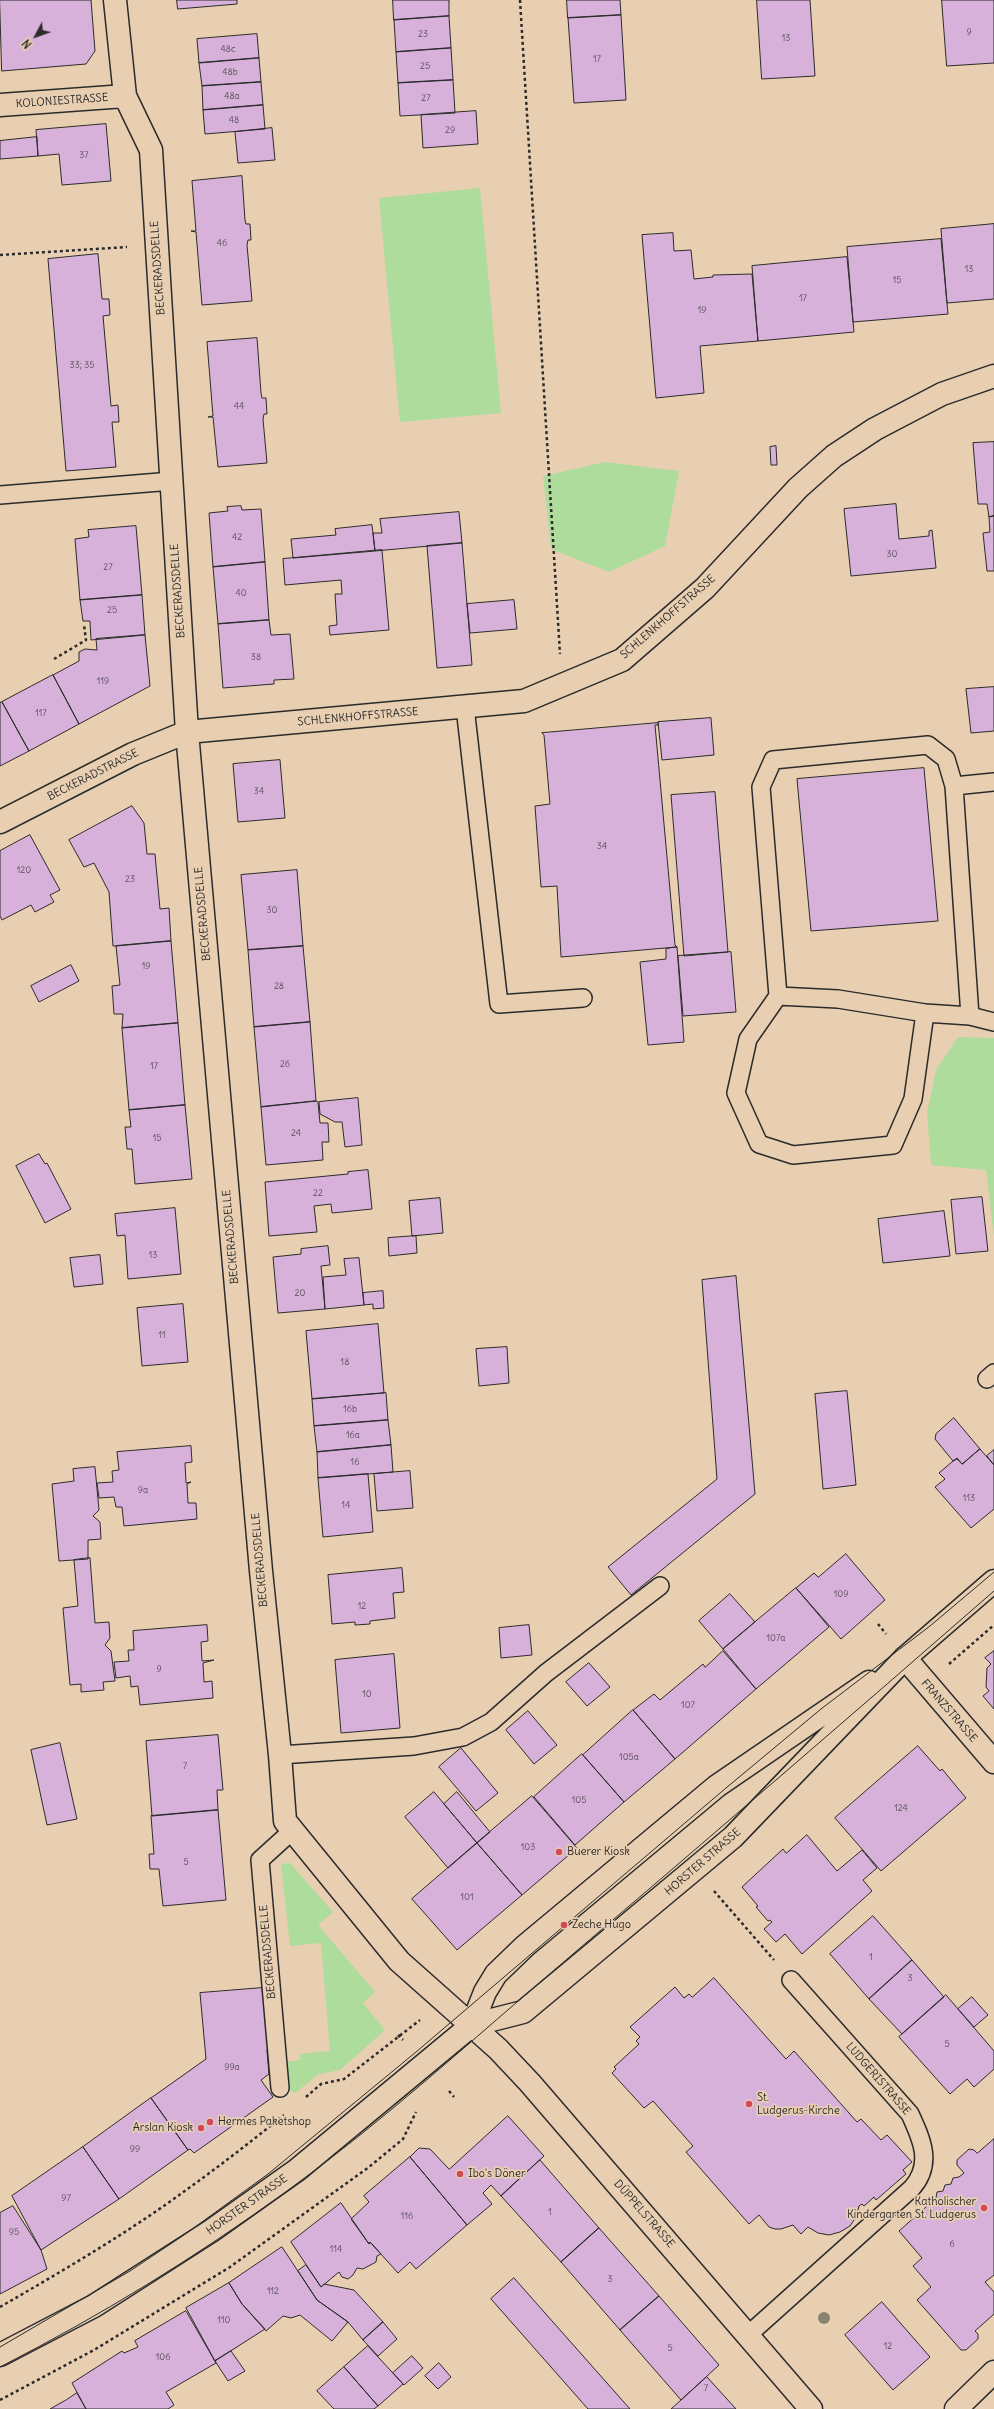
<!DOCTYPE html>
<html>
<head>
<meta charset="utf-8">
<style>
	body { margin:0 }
	#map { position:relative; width:994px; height:2409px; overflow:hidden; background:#e9cfb1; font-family:Delius,sans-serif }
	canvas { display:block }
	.north { position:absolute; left:16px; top:16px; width:40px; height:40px; -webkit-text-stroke:3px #e9cfb1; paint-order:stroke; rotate:229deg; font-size:11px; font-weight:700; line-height:16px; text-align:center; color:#2b2b2b }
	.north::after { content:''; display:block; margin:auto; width:14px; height:18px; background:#2b2b2b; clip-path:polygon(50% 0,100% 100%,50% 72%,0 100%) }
</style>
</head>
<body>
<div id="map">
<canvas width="994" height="2409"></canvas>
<div class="north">N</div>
</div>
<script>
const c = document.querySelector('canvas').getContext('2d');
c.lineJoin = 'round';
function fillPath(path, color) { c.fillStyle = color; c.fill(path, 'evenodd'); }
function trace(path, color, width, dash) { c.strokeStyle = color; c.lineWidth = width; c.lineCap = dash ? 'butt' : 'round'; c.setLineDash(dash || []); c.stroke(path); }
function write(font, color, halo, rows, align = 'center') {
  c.font = font + ' Delius,sans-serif'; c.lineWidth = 3.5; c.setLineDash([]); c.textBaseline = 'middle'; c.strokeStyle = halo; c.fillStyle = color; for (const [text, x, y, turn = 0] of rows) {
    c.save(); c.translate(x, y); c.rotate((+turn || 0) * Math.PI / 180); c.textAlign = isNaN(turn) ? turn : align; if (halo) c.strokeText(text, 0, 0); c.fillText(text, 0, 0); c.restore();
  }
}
fillPath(new Path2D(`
	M480 188 501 413 400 422 379 198Z
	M605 462 679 471 665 546 609 572 551 549 543 476Z
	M958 1037 994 1038V1236L986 1170 931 1165 927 1113 936 1070Z
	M290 1863 333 1912 318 1925 375 1992 363 2003 385 2030 340 2070 319 2074 295 2093 289 2090 285 2062 300 2060V2054L330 2051 321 1943 290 1946 281 1864Z`), '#addc9c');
const building = new Path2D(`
	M0 0H91L95 51 86 64 2 71Z
	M177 0H237V4L178 9Z
	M393 0H449V16L394 20Z
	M567 0H620L621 15 568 18Z
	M757 0H810L815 76 762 79Z
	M942 0H994V63L947 66Z
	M621 15 626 100 574 103 568 18Z
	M449 16 451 48 396 52 394 20Z
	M257 34 259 58 199 63 197 39Z
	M451 48 453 80 398 83 396 52Z
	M259 58 261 82 202 86 199 63Z
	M453 80 455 113 400 116 398 83Z
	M261 82 263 105 203 110 202 86Z
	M263 105 265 129 205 134 203 110Z
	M476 111 478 144 423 148 421 115Z
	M106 124 111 181 62 185 59 154 38 156 36 130Z
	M272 128 275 160 238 163 235 132Z
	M37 137 38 156 0 159V141Z
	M242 176 245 220 246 224H250L251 240H248L247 245 252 301 202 305 196 232 191 231H196L192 181Z
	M994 224V299L947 303 941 229Z
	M673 233 674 251 691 250 694 279 713 277V275L752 274 758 341 700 346 704 393 656 398 642 235Z
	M941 239 948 314 853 322 847 247Z
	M98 254 102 299H109L110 315 103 316 111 406 118 405 119 422H112L116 467 66 471 48 259Z
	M847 257 854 332 758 341 752 266Z
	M257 338 261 393 262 398H266L267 414H264L263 419 267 463 218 467 213 417H208L213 416 207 342Z
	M994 442V516L989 517 987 504H978L973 443Z
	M776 446 777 465H771L770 447Z
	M896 504 899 539 929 536V531L932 530 936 568 851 576 844 509Z
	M241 506 242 510 261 509 265 562 213 567 209 513 228 511 227 507Z
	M459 512 462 543 375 551 373 533H382L380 519Z
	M994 516V571H987L983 533 990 532 989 517Z
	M372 525 375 551 293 558 291 539 336 535 335 529Z
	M136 526 142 595 80 600 75 539 89 537 88 530Z
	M462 543 472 665 437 668 427 546Z
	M382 550 389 630 330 635 329 626 337 625 335 594H342L341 580 285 585 283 559Z
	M265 562 269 620 218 624 213 567Z
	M142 595 145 635 91 640 90 621H83L80 600Z
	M514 600 517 629 470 633 467 604Z
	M269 620 271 635 290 634 294 679 274 680V684L223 688 218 624Z
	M145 635 150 686 79 724 53 675 79 661V652L85 649 97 650 96 639Z
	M53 675 79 724 29 751 2 702Z
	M994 687V731L971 733 966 689Z
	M2 702 29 751 0 766V703Z
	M711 718 714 755 662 760 658 722Z
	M658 723V725H655L675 945 677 947 561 957 557 886 541 887 535 806 550 804 544 735 542 733Z
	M280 760 285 818 238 822 233 764Z
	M924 768 938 921 811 931 797 779Z
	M715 792 728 952 684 956 671 795Z
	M132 806 144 823 147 854H155L160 909 169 908 171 941 116 946H113L109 892 94 863 84 867 69 840Z
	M30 835 60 890 50 895 54 902 35 912 31 905 2 920 0 916V851Z
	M297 870 303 946 248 950 241 875Z
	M171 941 178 1023 122 1028 123 1014H114L112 986 120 985 116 946Z
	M303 946 310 1022 254 1027 248 950Z
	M677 947 684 1042 648 1045 640 962 666 959V949Z
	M731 952 736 1012 683 1016 678 956Z
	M71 965 79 981 39 1002 31 986Z
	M310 1022 316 1101 261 1107 254 1027Z
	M178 1023 185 1105 129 1110 122 1028Z
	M358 1098 362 1145 345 1147 342 1122H335L320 1114 319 1102Z
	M316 1101 318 1102 320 1123H328L329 1142H322L323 1160 266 1165 261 1107Z
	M185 1105 192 1179 135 1184 132 1149H127L125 1127H131L129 1110Z
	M39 1154 45 1164 47 1163 71 1209 45 1223 16 1166Z
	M368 1170 372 1209 332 1213 331 1204 314 1206 317 1232 269 1236 265 1182 348 1174V1172Z
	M982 1197 988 1251 956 1254 951 1200Z
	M440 1198 443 1233 412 1236 409 1201Z
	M175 1208 181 1274 128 1279 125 1235 117 1236 115 1214Z
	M944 1211 950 1256 883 1263 878 1219Z
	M416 1236 417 1253 389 1256 388 1238Z
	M328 1246 330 1265 321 1266 325 1309 278 1313 273 1257 301 1254V1249Z
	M100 1255 103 1284 74 1287 70 1258Z
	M359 1258 364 1305 325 1309 323 1277 346 1275 344 1259Z
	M736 1276 755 1494 631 1595 608 1567 717 1479 702 1280Z
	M383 1291 384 1308 373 1309V1304L364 1305 363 1293Z
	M183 1304 188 1362 142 1366 137 1308Z
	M378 1324 384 1393 312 1399 306 1331Z
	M507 1347 509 1383 479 1386 476 1349Z
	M847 1391 856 1485 823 1489 815 1394Z
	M386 1393 388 1420 314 1426 312 1399Z
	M954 1418 980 1449 962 1464 957 1458 953 1461 935 1439 936 1434Z
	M388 1420 391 1445 317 1452 314 1426Z
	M391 1445 393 1472 318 1478 317 1452Z
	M191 1446 192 1462 185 1463 186 1483 191 1482 187 1484 188 1503H196L197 1519 124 1526 122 1507H116L114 1497 99 1498 97 1483 113 1482 112 1471 119 1470 117 1452Z
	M980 1449 994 1465V1509L971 1528 935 1487 945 1479 939 1473 953 1461 957 1459 962 1464Z
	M994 1450V1465L987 1456Z
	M95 1467 99 1510 93 1516 100 1522 101 1539 88 1540V1559L59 1561 52 1484 74 1481 73 1469Z
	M410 1471 413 1508 377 1511 374 1474Z
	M368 1474 373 1532 323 1537 318 1478Z
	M846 1554 885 1600 841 1639 796 1588 814 1573 818 1577Z
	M90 1558 95 1623 109 1622 110 1638 105 1645 111 1651 115 1681 103 1682 104 1690 81 1692V1684L70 1685 63 1608 78 1606 74 1560Z
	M402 1568 404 1592 393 1593 395 1618 370 1621V1624L355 1625V1622L332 1624 328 1575Z
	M796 1588 829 1627 756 1689 723 1649Z
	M730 1594 755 1622 723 1649 699 1621Z
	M207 1625 208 1641 201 1642 202 1661 214 1660 203 1663 204 1682 212 1681 213 1698 140 1705 138 1686 131 1687 130 1676 116 1678 114 1662 129 1661 128 1650H134L133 1631Z
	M529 1625 532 1655 501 1658 499 1628Z
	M723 1651 756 1689 675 1759 633 1710 654 1694 660 1700 703 1664 705 1667Z
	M994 1651V1709L983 1696 989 1691 986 1687 987 1668 991 1664 985 1658Z
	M394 1654 400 1728 341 1733 335 1660Z
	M589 1663 610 1687 587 1706 566 1682Z
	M633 1710 675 1759 624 1802 583 1755Z
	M528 1711 557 1745 534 1764 506 1730Z
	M218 1735 223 1790H217L218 1810 152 1816 146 1741Z
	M60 1743 77 1819 47 1825 31 1750Z
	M918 1746 940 1771 942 1769 966 1798 881 1871 835 1818Z
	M461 1748 498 1793 476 1811 439 1767Z
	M582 1754 624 1802 575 1845 534 1797Z
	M434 1792 477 1843 448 1868 405 1817Z
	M457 1792 490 1832 477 1843 444 1804Z
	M532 1796 577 1848 522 1895 477 1843Z
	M218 1810 226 1900 163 1906 159 1869H150L149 1854H154L151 1816Z
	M807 1835 837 1871 862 1850 877 1868 863 1880 872 1891 802 1954 785 1934 776 1942 764 1929 772 1922 770 1920 768 1921 756 1907 758 1906 742 1887 783 1849 786 1853Z
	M477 1843 522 1895 457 1950 412 1899Z
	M873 1916 912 1960 869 1999 830 1954Z
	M912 1960 944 1997 902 2034 869 1999Z
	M714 1978 786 2059 794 2051 857 2122 861 2119 881 2140 887 2135 912 2162 903 2170 906 2174 876 2200 874 2197 864 2206 862 2204 859 2206 856 2217 850 2226 840 2232 829 2235 818 2233 808 2227 801 2234 793 2225 781 2229H775L769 2227 759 2215 749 2224 686 2152 693 2146 653 2101 644 2108 612 2073 616 2069 614 2067 639 2044 636 2041 640 2037 630 2027 675 1987 684 1998 689 1994 692 1997Z
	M262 1988 269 2050H267L269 2074 261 2080 273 2097 194 2153 190 2149 188 2150 151 2098 206 2059 200 1993Z
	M946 1995 994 2051V2069L974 2087 967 2079 950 2094 899 2037Z
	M972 1997 988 2015 974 2027 958 2009Z
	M151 2098 188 2150 119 2199 83 2147Z
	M508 2116 544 2156 501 2196 491 2185 483 2193 492 2204 467 2225 410 2157 419 2148 430 2149 449 2169Z
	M994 2139V2275L985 2282 994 2292V2314L975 2331 978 2334V2339L966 2350H961L917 2300 931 2287 913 2266 922 2258 899 2231 936 2198 937 2192 943 2191 945 2185 951 2184 953 2178 959 2177 964 2173 957 2165V2160L969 2149 974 2150 977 2153Z
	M83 2147 119 2199 41 2250 12 2196Z
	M410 2157 467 2225 416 2269 410 2262 398 2273 370 2242 369 2244 351 2219 369 2202 364 2196Z
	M540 2160 599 2228 561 2262 501 2196Z
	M341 2203 369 2244 370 2242 381 2254 377 2256 376 2262 363 2269 357 2268 353 2275 348 2279 342 2277 339 2272 321 2287 291 2242Z
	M13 2206 41 2250 47 2269 0 2294V2213Z
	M599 2228 659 2296 620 2330 561 2262Z
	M282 2247 317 2300 348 2322 332 2341 300 2315 291 2318 283 2316 266 2331 242 2304 229 2283Z
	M306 2265 321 2287 324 2284 354 2290 383 2322 363 2340 348 2322 317 2300 298 2271Z
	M514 2278 630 2409H588L491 2299Z
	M229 2283 242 2304 265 2329 215 2361 186 2308Z
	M659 2296 719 2365 681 2400 620 2330Z
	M882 2302 930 2357 893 2390 845 2335Z
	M186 2311 216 2363 166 2392 174 2405 168 2409H86L72 2383 122 2351 124 2353 138 2347 135 2341Z
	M383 2322 397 2339 378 2356 363 2340Z
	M368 2346 403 2384 378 2406 344 2367Z
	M231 2351 245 2371 228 2381 215 2361Z
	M412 2356 423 2368 404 2385 393 2373Z
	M439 2363 451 2377 438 2389 425 2376Z
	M344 2367 378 2406 374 2409H334L317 2391Z
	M707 2377 736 2409H671L681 2400Z
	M77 2393 86 2409H50L66 2400Z`);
fillPath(building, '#d7b1da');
trace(building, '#2b2b2b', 1);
const lane = new Path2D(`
	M0 495 172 481
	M465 707 499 1004 583 998
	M994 782 954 786 946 759 928 745 773 760 761 787 778 996 838 999 925 1013 970 1016 994 1022
	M954 786 970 1016
	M778 996 748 1039 736 1093 759 1144 793 1155 893 1145 913 1099 925 1013
	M987 1379 994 1373
	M280 1755 414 1746 463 1737 491 1722 546 1673 660 1586
	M280 2088 260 1860 293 1830
	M748 2335 912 2188C933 2164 922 2140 910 2114L791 1980`);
const street = new Path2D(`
	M115 0 125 96 151 150 187 732 261 1571 280 1755 285 1821 399 1961 498 2049 530 2083 811 2409
	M0 105 125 96
	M0 822 133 754 187 732 524 701 622 660 705 588 798 488 834 456 875 429 942 394 994 376
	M905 1658 994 1762
	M956 2409 994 2372`);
const secondary = new Path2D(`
	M472 2025 485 1992 496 1974 525 1946 717 1786 869 1682
	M0 2355 94 2306 211 2231 297 2170 472 2025 523 2012 733 1837 905 1658 994 1581`);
trace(lane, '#2b2b2b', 20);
trace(street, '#2b2b2b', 25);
trace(secondary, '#2b2b2b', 25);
trace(new Path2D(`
	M520 0 560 654
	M0 255 127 247
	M54 659 86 640 84 625
	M878 1624 886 1634
	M949 1664 994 1625
	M714 1891 774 1960
	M398 2035 403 2040
	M449 2091 454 2097
	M306 2097 321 2084 344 2079 420 2020
	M0 2307C52 2277 105 2246 155 2212 200 2181 242 2149 284 2115
	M0 2400 94 2350 230 2267 369 2167 403 2139 416 2112`), '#2b2b2b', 2.5, [3, 3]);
trace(lane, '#e9cfb1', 17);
trace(street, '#e9cfb1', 22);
trace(secondary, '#e9cfb1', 22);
trace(new Path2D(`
	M0 2347 130 2271 184 2235 268 2174 416 2052 726 1788 821 1709 930 1626 994 1572
	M0 2367C100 2316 196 2257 287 2191 385 2120 474 2038 566 1960 709 1838 852 1715 994 1591`), '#2b2b2b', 1);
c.fillStyle = '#8b8471';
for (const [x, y] of [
	[824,2318]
]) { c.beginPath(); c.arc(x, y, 6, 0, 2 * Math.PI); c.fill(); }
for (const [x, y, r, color] of [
	[559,1852,4,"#d1495b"],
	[564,1925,4,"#d1495b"],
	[749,2104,4,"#d1495b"],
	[210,2122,4,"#d1495b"],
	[201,2128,4,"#d1495b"],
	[460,2174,4,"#d1495b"],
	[984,2208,4,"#d1495b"]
]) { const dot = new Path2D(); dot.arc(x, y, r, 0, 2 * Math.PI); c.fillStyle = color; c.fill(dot); trace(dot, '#e9cfb1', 1.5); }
write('9px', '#564c57', null, [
	["9",969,32],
	["23",423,34],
	["13",786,38],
	["48c",228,49],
	["17",597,59],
	["25",425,66],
	["48b",230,72],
	["48a",232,96],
	["27",426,98],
	["48",234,120],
	["29",450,130],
	["37",84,155],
	["46",222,243],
	["13",969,269],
	["15",897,280],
	["17",803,298],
	["19",702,310],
	["33; 35",82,365],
	["44",239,406],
	["42",237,537],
	["30",892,554],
	["27",108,567],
	["40",241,593],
	["25",112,610],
	["38",256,657],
	["119",103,681],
	["117",41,713],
	["34",259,791],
	["34",602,846],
	["120",24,870],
	["23",130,879],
	["30",272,910],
	["19",146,966],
	["28",279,986],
	["26",285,1064],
	["17",154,1066],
	["24",296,1133],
	["15",157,1138],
	["22",318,1193],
	["13",153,1255],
	["20",300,1293],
	["11",162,1335],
	["18",345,1362],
	["16b",350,1409],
	["16a",353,1435],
	["16",355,1462],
	["9a",143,1490],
	["113",969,1498],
	["14",346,1505],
	["109",841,1594],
	["12",362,1606],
	["107a",776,1638],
	["9",159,1669],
	["10",367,1694],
	["107",688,1705],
	["105a",629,1757],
	["7",185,1766],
	["105",579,1800],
	["124",901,1808],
	["103",528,1847],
	["5",186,1862],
	["101",467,1897],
	["1",871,1957],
	["3",910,1978],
	["5",947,2044],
	["99a",232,2067],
	["99",135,2149],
	["97",66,2198],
	["1",550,2212],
	["116",407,2216],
	["95",14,2232],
	["6",952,2244],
	["114",336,2249],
	["3",610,2279],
	["112",273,2291],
	["110",224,2320],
	["12",888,2346],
	["5",670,2348],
	["106",163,2357],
	["7",706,2388]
]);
write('11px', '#2b2b2b', '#e9cfb1', [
	["KOLONIESTRASSE",62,101,-4],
	["BECKERADSDELLE",158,268,-94],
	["BECKERADSDELLE",178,591,-94],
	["SCHLENKHOFFSTRASSE",668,617,-41],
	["SCHLENKHOFFSTRASSE",358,717,-5],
	["BECKERADSTRASSE",93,775,-27],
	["BECKERADSDELLE",203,914,-95],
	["BECKERADSDELLE",231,1237,-95],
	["BECKERADSDELLE",260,1560,-95],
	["FRANZSTRASSE",949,1711,49],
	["HORSTER STRASSE",703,1862,-41],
	["BECKERADSDELLE",268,1952,-95],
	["LUDGERISTRASSE",878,2079,49],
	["HORSTER STRASSE",247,2205,-35],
	["DÜPPELSTRASSE",644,2214,49]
]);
write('11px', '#2b2b2b', '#e9cfb1', [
	["Buerer Kiosk",567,1852],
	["Zeche Hugo",572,1925],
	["St.",757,2098],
	["Ludgerus-Kirche",757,2111],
	["Hermes Paketshop",218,2122],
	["Arslan Kiosk",193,2128,"right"],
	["Ibo's Döner",468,2174],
	["Katholischer",976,2202,"right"],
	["Kindergarten St. Ludgerus",976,2215,"right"]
], 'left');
</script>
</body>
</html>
